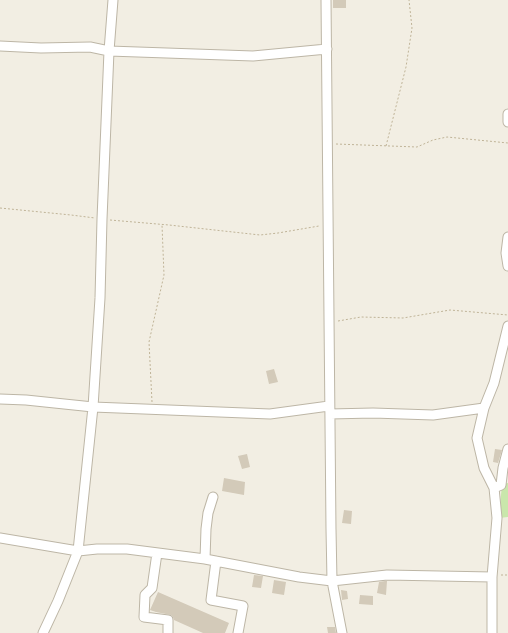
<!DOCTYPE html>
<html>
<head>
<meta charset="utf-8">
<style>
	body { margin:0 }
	canvas { display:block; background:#f2eee3 }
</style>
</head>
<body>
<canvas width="508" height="633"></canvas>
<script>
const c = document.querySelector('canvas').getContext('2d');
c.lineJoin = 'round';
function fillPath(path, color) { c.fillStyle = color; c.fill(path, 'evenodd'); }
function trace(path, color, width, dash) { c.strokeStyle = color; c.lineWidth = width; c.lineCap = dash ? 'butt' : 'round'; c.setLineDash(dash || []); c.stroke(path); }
fillPath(new Path2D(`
	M508 483V517L499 518 502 484Z`), '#c9e7ab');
fillPath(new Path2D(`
	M333 0H346V8H333Z
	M274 369 278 382 269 384 266 371Z
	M495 449 502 450 498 463 493 462Z
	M247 454 250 467 242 469 238 456Z
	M224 478 245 482 244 495 222 491Z
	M344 510 352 511 351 524 342 523Z
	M254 575 263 576 261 588 252 587Z
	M274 580 286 582 284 595 272 593Z
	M385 581H387L386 595 377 593 379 582Z
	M341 590 347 591 348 599 342 600Z
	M158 592 229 623 225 633H203L174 620 173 617 171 615 156 612 150 610Z
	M360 595 373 596V605L359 604Z
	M327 627H335L336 633H328Z`), '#d3cab9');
const minor = new Path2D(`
	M326 0 331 529 332 581 342 633
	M0 46 41 48 90 47 109 51 253 56 327 49
	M508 114V122
	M508 237 506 253 508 266
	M0 399 26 400 93 407 270 414 329 406
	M330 414 373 413 433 415 484 408
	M494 488 501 485 503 468 508 449
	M0 538 78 551 97 549H127L205 559 299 577 332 581 387 575 492 577
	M157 553 152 588 145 595 144 617 168 620V633
	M205 559 206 529 208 513 213 497
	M216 561 211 600 243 606 238 633
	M43 633 58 601 78 551 93 407 100 298 102 219 109 51 113 0
	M492 633V577L497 518 494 488 484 468 477 438 484 408 494 383 508 326`);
trace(minor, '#bdb6a6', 11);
trace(new Path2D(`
	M336 144 417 147 433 140 447 137 508 143
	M386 146 406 67 412 28 409 0
	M0 208 71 215 95 218
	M110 220 169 225 260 235 278 233 319 226
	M338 321 361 317 403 318 450 310 508 315
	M152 402 149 342 164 275 162 225
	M501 575H508`), '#bfb397', 1, [2, 2]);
trace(minor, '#fff', 9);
</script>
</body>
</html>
